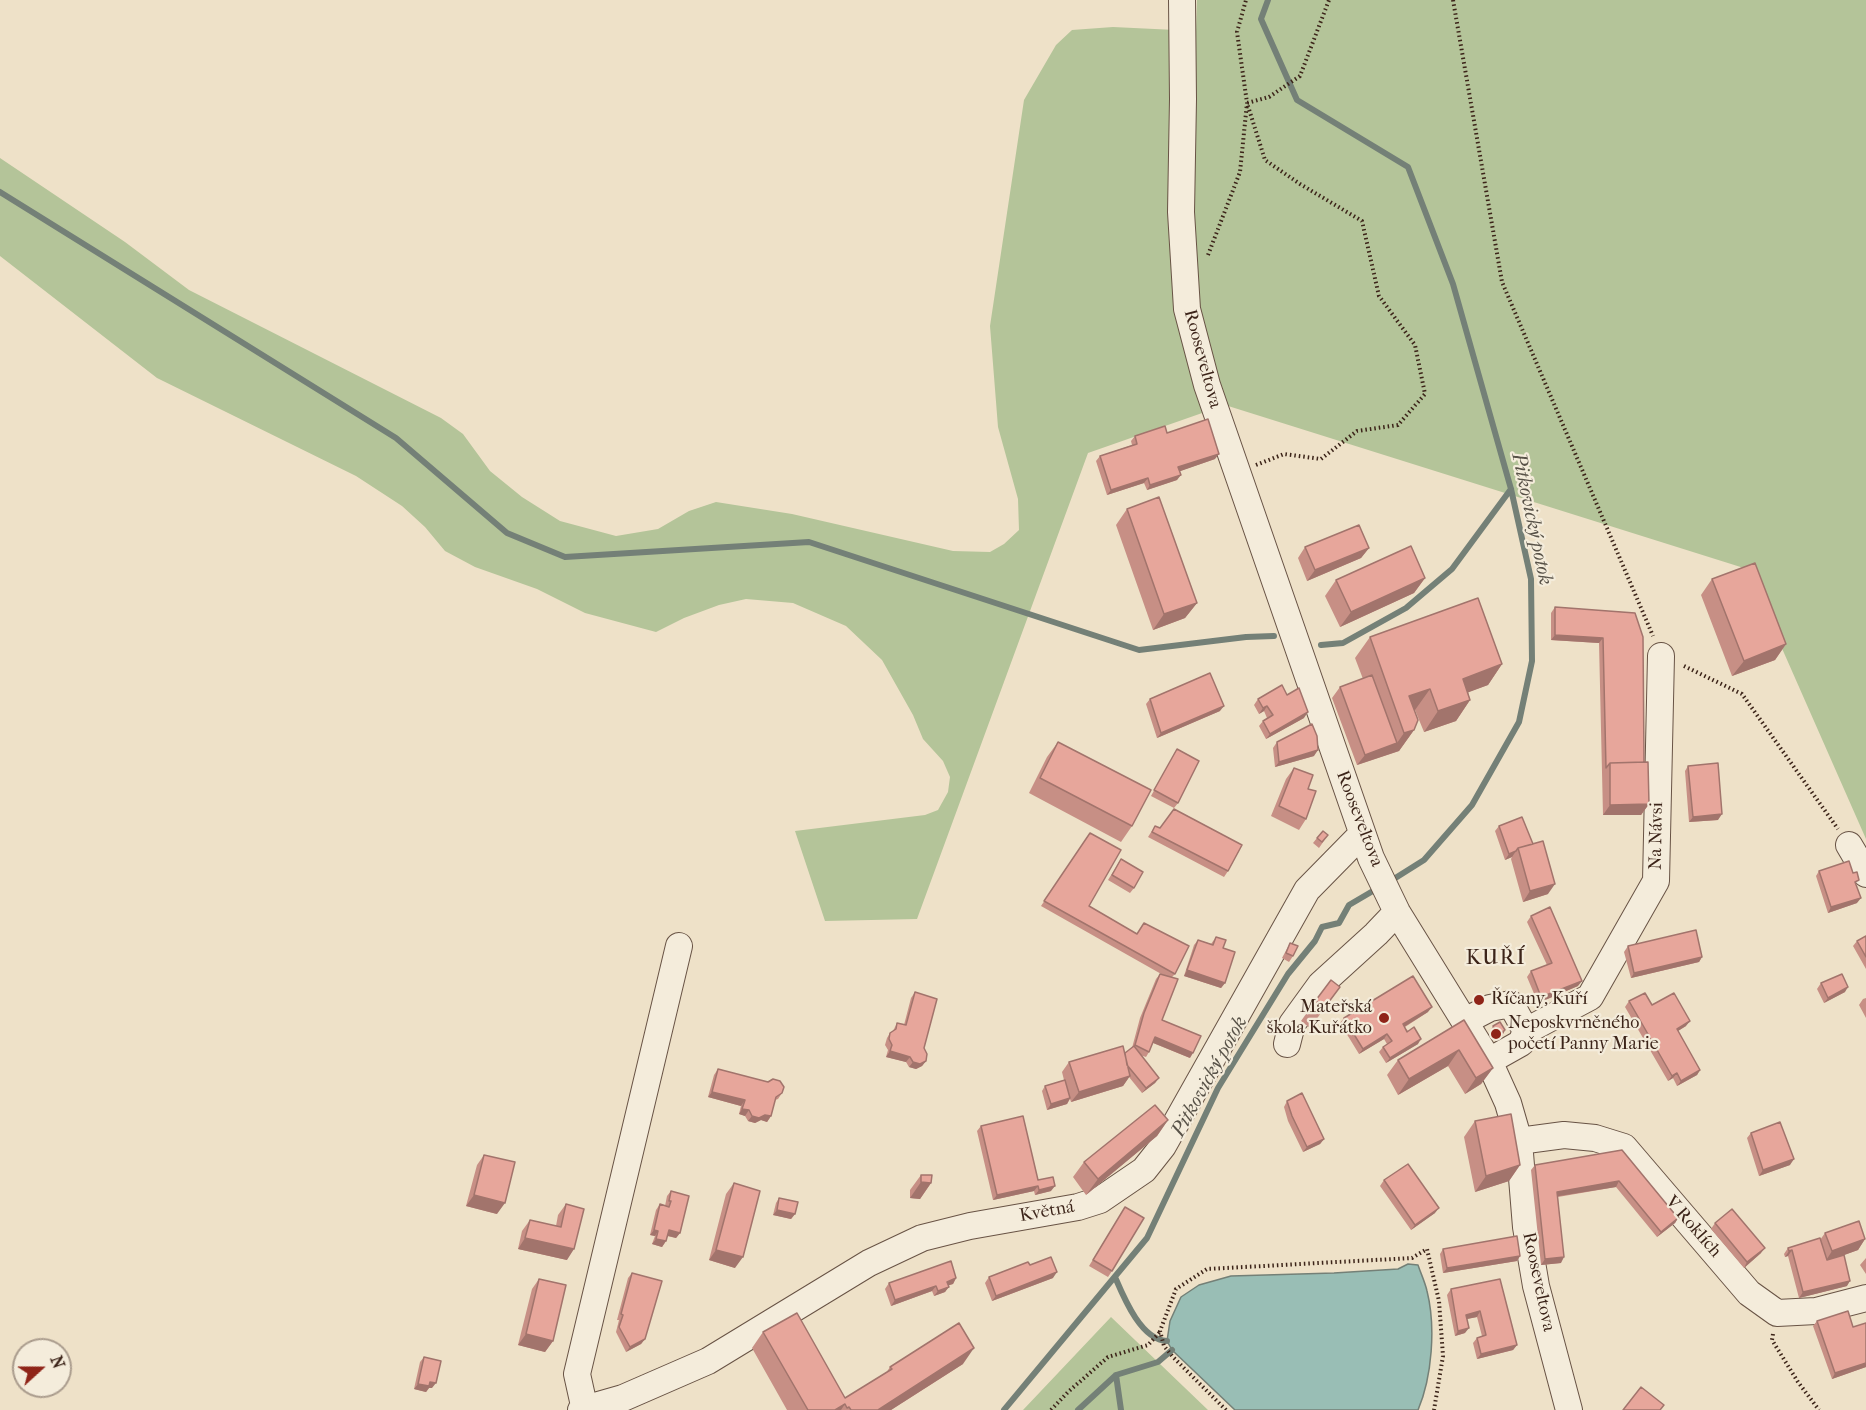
<!DOCTYPE html>
<html>
<head>
<meta charset="utf-8">
<style>
	body { margin:0 }
	#map { position:relative; width:1866px; height:1410px; overflow:hidden; background:#eee1c8; font-family:"IM FELL French Canon",serif }
	canvas { display:block }
	.north { position:absolute; left:12px; top:1338px; width:60px; height:60px; box-sizing:border-box; background:#f4ecdb; border:2px solid #aa9c8d; border-radius:50%; rotate:69deg; font-size:16px; font-weight:700; line-height:24px; text-align:center; color:#3c2419 }
	.north::after { content:''; display:block; margin:auto; width:21px; height:27px; background:#8f2418; clip-path:polygon(50% 0,100% 100%,50% 72%,0 100%) }
</style>
</head>
<body>
<div id="map">
<canvas width="1866" height="1410"></canvas>
<div class="north">N</div>
</div>
<script>
const c = document.querySelector('canvas').getContext('2d');
c.lineJoin = 'round';
function fillPath(path, color) { c.fillStyle = color; c.fill(path, 'evenodd'); }
function trace(path, color, width, dash) { c.strokeStyle = color; c.lineWidth = width; c.lineCap = dash ? 'butt' : 'round'; c.setLineDash(dash || []); c.stroke(path); }
function write(font, color, halo, rows, align = 'center') {
  c.font = font + ' "IM FELL French Canon",serif'; c.lineWidth = 4.5; c.setLineDash([]); c.textBaseline = 'middle'; c.strokeStyle = halo; c.fillStyle = color; for (const [text, x, y, turn = 0] of rows) {
    c.save(); c.translate(x, y); c.rotate((+turn || 0) * Math.PI / 180); c.textAlign = isNaN(turn) ? turn : align; if (halo) c.strokeText(text, 0, 0); c.fillText(text, 0, 0); c.restore();
  }
}
fillPath(new Path2D(`
	M1197 0H1866V839L1747 569 1225 405 1088 453 917 919 825 921 795 831 925 815 938 810 948 792 950 777 943 761 923 739 913 715 882 660 846 626 793 603 746 599 719 605 684 618 656 632 585 613 537 589 475 567 445 551 425 527 402 506 356 476 157 378 0 256V158L125 242 189 290 441 418 463 434 490 471 522 497 560 521 616 536 658 529 689 511 716 502 792 514 953 551 990 552 1004 544 1019 530 1018 499 998 427 990 326 1024 100 1056 45 1072 30 1113 27 1196 31Z
	M1111 1317 1208 1410H1023Z`), '#b4c499');
const water = new Path2D(`
	M1408 1264 1418 1265C1421 1274 1425 1282 1427 1291 1436 1327 1432 1377 1418 1410H1235L1172 1350 1167 1341 1170 1321 1181 1297 1199 1285 1231 1276 1334 1273 1398 1269Z`);
fillPath(water, '#99beb5');
trace(water, '#748077', 1.5);
trace(new Path2D(`
	M1268 0 1261 19 1297 100 1408 167 1453 284 1511 489 1531 579 1532 661 1519 722 1472 805 1424 860 1389 882
	M0 192 396 438 507 533 565 557 809 542 1139 650 1246 637 1274 636
	M1321 645 1343 643 1406 608 1452 569 1511 489
	M1115 1277C1124 1298 1141 1340 1167 1341
	M1116 1375 1121 1410
	M1004 1410 1147 1238 1218 1088 1288 974 1315 941 1322 927 1339 923 1349 905 1378 888
	M1078 1410 1116 1375 1158 1362 1172 1350`), '#748077', 6);
const minor = new Path2D(`
	M1182 0 1183 99 1181 212 1187 309 1207 385 1371 858 1397 912 1489 1061 1508 1103 1519 1141 1526 1227 1536 1286 1569 1410
	M1849 845 1866 874
	M1465 1021 1490 1008 1511 1004 1526 1031
	M1287 1044 1292 1024 1321 984 1376 934 1397 912
	M1489 1061 1521 1043 1526 1031 1590 997 1656 881 1661 656
	M1519 1141 1564 1135 1595 1138 1624 1147 1749 1293 1777 1313 1816 1311 1866 1298
	M581 1410 623 1398 708 1361 869 1263 922 1238 970 1226 1078 1207 1100 1200 1144 1170 1163 1146 1307 890 1362 834
	M585 1410 577 1374 679 946`);
trace(minor, '#685345', 28);
trace(new Path2D(`
	M1453 0 1502 282 1653 636
	M1208 255 1240 172 1247 103 1237 32 1246 0
	M1256 465 1284 454 1321 459 1357 431 1398 425 1425 394 1415 345 1379 296 1362 221 1300 184 1265 160 1247 103 1269 97 1300 76 1329 0
	M1684 666 1742 694 1838 829
	M1773 1334 1772 1340 1798 1382 1819 1410
	M1051 1410 1068 1392 1108 1357 1148 1345 1160 1332
	M1226 1410 1173 1357 1164 1346 1160 1331 1176 1289 1207 1269 1412 1258 1427 1249 1439 1301 1443 1356 1434 1410`), '#3c2419', 4, [1.5, 3]);
trace(minor, '#f4ecdb', 26);
fillPath(new Path2D(`
	M1167 433 1215 459 1180 471 1177 480 1147 490 1144 483 1107 495 1096 461 1100 456 1132 445 1131 441 1135 436Z
	M1127 509 1197 603 1185 618 1153 630 1116 525Z
	M1305 547 1369 548 1361 558 1307 581 1298 558Z
	M1425 578 1414 593 1340 627 1325 596 1336 580Z
	M1712 579 1786 644 1775 660 1732 676 1701 595Z
	M1555 607 1635 613 1644 762 1649 804 1641 815H1603L1599 643 1551 640V613Z
	M1370 637 1502 664 1488 685 1468 692 1470 700 1456 721 1424 732 1415 710H1414V730L1399 751 1357 765 1332 698 1340 687 1363 679 1355 658Z
	M1287 695 1304 718 1266 739 1259 726 1263 721 1267 718 1264 711 1259 714 1254 705 1258 699Z
	M1150 699 1220 711 1157 738 1146 704Z
	M1058 742 1132 826 1121 842 1029 793 1047 757Z
	M1277 742 1314 756 1275 767 1273 748Z
	M1177 749 1178 803 1174 808 1151 796Z
	M1688 766 1718 820 1689 822 1685 771Z
	M1294 768 1308 789 1306 819 1299 830 1271 816 1286 779Z
	M1522 817 1548 894 1523 902 1511 859 1512 857 1505 860 1495 831 1499 826Z
	M1155 826 1228 871 1224 877 1148 837Z
	M1090 833 1089 906 1137 934 1144 923 1175 974 1172 977 1162 1020 1190 1058 1153 1043 1149 1052 1146 1057 1140 1055 1159 1078 1155 1083 1142 1093 1129 1077 1123 1086 1071 1102 1070 1099 1067 1104 1047 1110 1042 1091 1045 1086 1064 1080 1062 1072 1069 1062 1125 1053 1132 1048 1140 1018 1156 979 1160 974 1163 975 1041 906Z
	M1328 835 1319 848 1313 843 1317 838Z
	M1121 859 1134 888 1130 893 1108 880Z
	M1819 871 1856 884 1857 903 1828 913 1816 876Z
	M1531 916 1578 986 1538 1003 1527 977 1531 971 1547 965 1527 922Z
	M1866 936V969L1853 946 1857 941Z
	M1216 937 1223 948 1225 983 1221 988 1184 976 1194 945 1198 940 1211 944Z
	M1290 943 1293 956 1289 962 1282 958Z
	M1628 946 1702 957 1699 962 1631 978 1624 952Z
	M1821 983 1845 992 1824 1003 1817 989Z
	M1340 987 1310 1028 1301 1021 1316 1000Z
	M915 992 926 1061 922 1066 916 1069 909 1067 906 1062 886 1057 888 1050 885 1045 887 1038 890 1033 893 1031 897 1023 904 1025 911 998Z
	M1866 998V1018L1859 1005 1863 999Z
	M1629 1001 1652 1005 1686 1026 1678 1031 1700 1070 1697 1075 1677 1086 1673 1078 1668 1081 1625 1007Z
	M1428 1012 1405 1027 1418 1044 1386 1063 1379 1052 1383 1047 1387 1044 1384 1039 1359 1054 1340 1023 1344 1018Z
	M1464 1020 1493 1068 1481 1084 1465 1094 1448 1066 1398 1095 1387 1075 1398 1060Z
	M1493 1026 1505 1030 1502 1036 1495 1040 1490 1032Z
	M718 1069 782 1093 778 1099 775 1100 771 1116 767 1122 761 1120 755 1123 748 1121 745 1116 739 1114 741 1106 708 1097 714 1075Z
	M1287 1101 1324 1139 1320 1144 1303 1152 1288 1121 1284 1107Z
	M1168 1120 1157 1136 1086 1195 1073 1177 1084 1162Z
	M1475 1121 1520 1165 1509 1181 1475 1192 1464 1137Z
	M981 1126 1038 1180 1051 1191 1035 1195 1034 1191 993 1200 977 1131Z
	M1751 1133 1790 1165 1759 1176 1747 1138Z
	M1622 1150 1678 1218 1675 1223 1657 1237 1616 1187 1558 1197 1561 1263 1541 1265 1531 1170 1535 1165Z
	M484 1155 497 1214 466 1206 477 1165Z
	M921 1175 931 1183 920 1199 910 1198V1190Z
	M1384 1180 1435 1213 1411 1230 1380 1186Z
	M734 1183 735 1268 709 1260 726 1194Z
	M671 1191 680 1233 676 1238 667 1236 666 1241 662 1247 652 1244 655 1236 650 1235 656 1210 660 1204 665 1206 667 1196Z
	M779 1198 795 1214 791 1219 773 1215 776 1203Z
	M566 1204 567 1260 518 1249 522 1231 530 1220 556 1226 558 1215Z
	M1125 1207 1112 1271 1108 1277 1089 1266Z
	M1715 1223 1761 1253 1744 1268 1711 1229Z
	M1825 1233 1865 1239 1858 1250 1844 1255 1847 1286 1799 1298 1788 1256 1785 1257 1784 1254 1788 1248 1820 1240Z
	M1443 1249 1520 1256 1517 1261 1443 1273 1440 1254Z
	M1866 1258V1274L1860 1265Z
	M1030 1265 1053 1278 992 1301 985 1283 989 1277Z
	M632 1273 645 1339 641 1344 626 1352 616 1332 619 1320H617L628 1278Z
	M956 1278 953 1284 949 1285 945 1292 934 1296 932 1291 891 1306 885 1289 889 1283Z
	M539 1279 553 1341 545 1352 518 1345 532 1289Z
	M1500 1279 1517 1345 1513 1350 1477 1359 1473 1343 1477 1338 1482 1336 1477 1317 1467 1319 1465 1333 1455 1336 1447 1295 1451 1289Z
	M1817 1321 1866 1367 1832 1379 1813 1326Z
	M763 1332 845 1398 886 1373 890 1367 963 1364 891 1410H787L752 1348Z
	M424 1357 432 1388H429L426 1392 414 1389 420 1362Z`), '#c78f85');
fillPath(new Path2D(`
	M1219 454 1215 459 1175 473 1178 467Z
	M1181 475 1177 480 1147 490 1150 485Z
	M1148 478 1144 483 1107 495 1111 490Z
	M1369 548 1361 558 1307 581 1315 570Z
	M1425 578 1414 593 1340 627 1351 612Z
	M1197 603 1185 618 1153 630 1164 614Z
	M1555 635 1603 638 1599 643 1551 640Z
	M1786 644 1775 660 1732 676 1744 661Z
	M1502 664 1488 685 1448 700 1463 679Z
	M1430 689 1415 710 1398 716 1409 696Z
	M1470 700 1456 721 1424 732 1438 711Z
	M1224 706 1220 711 1157 738 1161 733Z
	M1267 706 1264 711 1259 714 1263 708Z
	M1308 712 1304 718 1266 739 1270 734Z
	M1414 730 1399 751 1357 765 1365 755 1397 743 1404 733Z
	M1318 750 1314 756 1275 767 1279 762Z
	M1649 804 1641 815H1603L1610 805Z
	M1722 814 1718 820 1689 822 1693 817Z
	M1516 851 1512 857 1505 860 1509 854Z
	M1555 884 1548 894 1523 902 1530 891Z
	M1861 898 1857 903 1828 913 1831 907Z
	M1702 957 1699 962 1631 978 1634 973Z
	M1187 970 1225 983 1221 988 1184 976Z
	M1582 981 1578 986 1538 1003 1541 997Z
	M1848 987 1845 992 1824 1003 1828 998Z
	M1432 1007 1428 1012 1399 1030 1403 1024Z
	M1690 1021 1686 1026 1673 1034 1677 1029Z
	M1505 1030 1502 1036 1495 1040 1498 1035Z
	M1387 1034 1384 1039 1359 1054 1363 1049Z
	M1155 1037 1193 1053 1190 1058 1151 1042Z
	M1421 1039 1418 1044 1386 1063 1390 1058Z
	M1459 1050 1448 1066 1398 1095 1409 1079Z
	M890 1051 910 1057 906 1062 886 1057Z
	M926 1061 922 1066 916 1069 909 1067 913 1062Z
	M1493 1068 1481 1084 1465 1094 1476 1078Z
	M1700 1070 1697 1075 1677 1086 1681 1081Z
	M1677 1073 1673 1078 1668 1081 1672 1076Z
	M1130 1076 1123 1086 1071 1102 1079 1092Z
	M1159 1078 1155 1083 1142 1093 1146 1088Z
	M712 1092 745 1100 741 1106 708 1097Z
	M1070 1098 1067 1104 1047 1110 1051 1104Z
	M742 1109 749 1110 745 1116 739 1114Z
	M765 1115 771 1116 767 1122 761 1120 755 1123 748 1121 752 1116Z
	M1168 1120 1157 1136 1086 1195 1098 1179Z
	M1324 1139 1320 1144 1303 1152 1307 1147Z
	M1794 1159 1790 1165 1759 1176 1763 1170Z
	M1520 1165 1509 1181 1475 1192 1486 1176Z
	M1619 1181 1616 1187 1553 1197 1557 1192Z
	M921 1182 931 1183 920 1199 910 1198Z
	M1038 1186 1034 1191 993 1200 997 1195Z
	M1055 1186 1051 1191 1035 1195 1039 1190Z
	M474 1195 505 1203 497 1214 466 1206Z
	M1439 1208 1435 1213 1411 1230 1415 1225Z
	M777 1210 795 1214 791 1219 773 1215Z
	M1678 1218 1675 1223 1657 1237 1661 1232Z
	M654 1230 658 1231 655 1236 650 1235Z
	M669 1230 680 1233 676 1238 665 1235Z
	M525 1238 574 1249 567 1260 518 1249Z
	M656 1239 666 1241 662 1247 652 1244Z
	M1865 1239 1858 1250 1825 1262 1832 1251Z
	M1765 1248 1761 1253 1744 1268 1747 1262Z
	M716 1250 743 1257 735 1268 709 1260Z
	M1792 1250 1788 1256 1785 1257 1789 1251Z
	M1520 1256 1517 1261 1443 1273 1447 1268Z
	M1564 1257 1561 1263 1541 1265 1545 1259Z
	M1057 1272 1053 1278 992 1301 996 1296Z
	M956 1278 953 1284 943 1287 947 1282Z
	M1850 1281 1847 1286 1799 1298 1803 1292Z
	M936 1286 932 1291 891 1306 895 1300Z
	M949 1287 945 1292 934 1296 938 1291Z
	M1480 1311 1477 1317 1462 1320 1466 1315Z
	M1469 1328 1465 1333 1455 1336 1458 1331Z
	M526 1334 553 1341 545 1352 518 1345Z
	M645 1339 641 1344 626 1352 630 1347Z
	M1517 1345 1513 1350 1477 1359 1481 1354Z
	M974 1348 963 1364 891 1410H878Z
	M1866 1363V1367L1832 1379 1835 1373Z
	M430 1382 436 1383 432 1388H429L426 1392 414 1389 418 1384Z
	M845 1404 841 1410H835Z`), '#a2746c');
const building = new Path2D(`
	M1208 419 1219 454 1178 467 1181 475 1150 485 1148 478 1111 490 1100 456 1137 444 1135 436 1165 426 1167 433Z
	M1159 497 1197 603 1164 614 1127 509Z
	M1359 525 1369 548 1315 570 1305 547Z
	M1411 546 1425 578 1351 612 1336 580Z
	M1755 563 1786 644 1744 661 1712 579Z
	M1478 598 1502 664 1463 679 1470 700 1438 711 1430 689 1409 696 1418 720 1414 730 1404 733 1370 637Z
	M1555 607 1635 613 1643 637 1644 762 1610 763 1606 768 1603 638 1555 635Z
	M1210 673 1224 706 1161 733 1150 699Z
	M1372 675 1397 743 1365 755 1340 687Z
	M1282 685 1287 695 1299 688 1308 712 1270 734 1263 721 1273 715 1267 706 1263 708 1258 699Z
	M1312 724 1317 736 1318 750 1279 762 1277 742Z
	M1058 742 1151 790 1132 826 1040 778Z
	M1177 749 1199 761 1178 803 1154 790Z
	M1648 762 1649 804 1610 805V763Z
	M1718 763 1722 814 1693 817 1688 766Z
	M1294 768 1313 775 1308 789 1316 791 1306 819 1279 806Z
	M1174 809 1242 845 1228 871 1152 832 1155 826 1160 828Z
	M1522 817 1533 844 1518 848 1516 851 1509 854 1499 826Z
	M1323 831 1328 835 1322 842 1317 838Z
	M1090 833 1121 850 1089 906 1137 934 1144 923 1189 946 1175 974 1044 901Z
	M1543 841 1555 884 1530 891 1518 848Z
	M1121 859 1143 872 1134 888 1112 875Z
	M1849 861 1853 873 1857 872 1859 880 1855 882 1861 898 1831 907 1819 871Z
	M1550 907 1582 981 1541 997 1531 971 1552 963 1531 916Z
	M1696 930 1702 957 1634 973 1628 946Z
	M1866 936V957L1857 941Z
	M1216 937 1226 940 1223 948 1235 952 1225 983 1187 970 1198 940 1213 945Z
	M1290 943 1298 946 1293 956 1286 953Z
	M1160 974 1178 979 1162 1020 1201 1036 1193 1053 1155 1037 1149 1052 1135 1045 1144 1013Z
	M1842 974 1848 987 1828 998 1821 983Z
	M1413 976 1432 1007 1403 1024 1407 1032 1414 1027 1421 1039 1390 1058 1383 1047 1392 1041 1387 1034 1363 1049 1344 1018Z
	M1331 980 1340 987 1325 1007 1316 1000Z
	M915 992 937 999 924 1048 927 1054 926 1061 920 1064 913 1062 910 1057 890 1051 892 1045 889 1039 890 1033 896 1029 897 1023 906 1025Z
	M1645 993 1652 1005 1674 993 1690 1021 1677 1029 1700 1070 1681 1081 1677 1073 1672 1076 1629 1001Z
	M1464 1020 1493 1068 1476 1078 1459 1050 1409 1079 1398 1060Z
	M1500 1022 1505 1030 1498 1035 1493 1026Z
	M1123 1046 1130 1076 1079 1092 1069 1062Z
	M1134 1046 1159 1078 1146 1088 1127 1065 1125 1053Z
	M718 1069 768 1082 773 1079 780 1081 784 1087 782 1093 776 1097 771 1116 765 1115 759 1118 752 1116 749 1110 742 1109 745 1100 712 1092Z
	M1065 1080 1070 1098 1051 1104 1045 1086Z
	M1302 1093 1324 1139 1307 1147 1292 1116 1287 1101Z
	M1155 1105 1168 1120 1098 1179 1084 1162Z
	M1511 1114 1520 1165 1486 1176 1475 1121Z
	M1023 1116 1038 1180 1053 1177 1055 1186 1039 1190 1038 1186 997 1195 981 1126Z
	M1780 1122 1794 1159 1763 1170 1751 1133Z
	M1622 1150 1678 1218 1661 1232 1619 1181 1557 1192 1564 1257 1545 1259 1535 1165Z
	M484 1155 515 1162 505 1203 474 1195Z
	M1408 1164 1439 1208 1415 1225 1384 1180Z
	M921 1175H932L931 1183 921 1182Z
	M734 1183 760 1191 743 1257 716 1250Z
	M671 1191 689 1196 680 1233 669 1230 666 1241 656 1239 658 1231 654 1230 660 1204 669 1207 671 1201H669Z
	M779 1198 798 1202 795 1214 777 1210Z
	M566 1204 584 1209 574 1249 525 1238 530 1220 561 1227Z
	M1125 1207 1144 1218 1112 1271 1093 1260Z
	M1732 1209 1765 1248 1747 1262 1715 1223Z
	M1859 1221 1865 1239 1832 1251 1825 1233Z
	M1517 1236 1520 1256 1447 1268 1443 1249Z
	M1820 1238 1827 1260 1844 1255 1850 1281 1803 1292 1792 1250 1789 1251 1788 1248Z
	M1051 1257 1057 1272 996 1296 989 1277 1028 1262 1030 1265Z
	M951 1261 956 1278 947 1282 949 1287 938 1291 936 1286 895 1300 889 1283Z
	M632 1273 662 1281 645 1339 630 1347 619 1327 623 1315 621 1314Z
	M539 1279 566 1285 553 1341 526 1334Z
	M1500 1279 1517 1345 1481 1354 1477 1338 1486 1335 1480 1311 1466 1315 1469 1328 1458 1331 1451 1289Z
	M1848 1311 1853 1327 1866 1323V1363L1835 1373 1817 1321Z
	M797 1313 845 1398 892 1369 890 1367 959 1323 974 1348 878 1410H851L849 1407 847 1408 845 1404 835 1410H808L763 1332Z
	M424 1357 441 1361 436 1383 430 1382 429 1386 418 1384Z
	M1641 1387 1664 1405 1660 1410H1623Z`);
fillPath(building, '#e7a69b');
trace(building, '#a2746c', 1.5);
for (const [x, y, r, color] of [
	[1479,1000,6,"#8f2418"],
	[1384,1018,6,"#8f2418"],
	[1496,1034,6,"#8f2418"]
]) { const dot = new Path2D(); dot.arc(x, y, r, 0, 2 * Math.PI); c.fillStyle = color; c.fill(dot); trace(dot, '#f4ecdb', 2); }
write('18px', '#3c2419', '#f4ecdb', [
	["Rooseveltova",1202,359,75],
	["Rooseveltova",1359,819,69],
	["Na Návsi",1657,836,-89],
	["Květná",1047,1212,-10],
	["V Roklích",1693,1227,49],
	["Rooseveltova",1538,1282,78]
]);
write('18px', '#3c2419', '#f4ecdb', [
	["Říčany, Kuří",1491,1000],
	["Mateřská",1372,1008,"right"],
	["škola Kuřátko",1372,1029,"right"],
	["Neposkvrněného",1508,1024],
	["početí Panny Marie",1508,1045]
], 'left');
write('italic 20px', '#585248', '#f4ecdb', [
	["Pitkovický potok",1531,519,78],
	["Pitkovický potok",1210,1077,-61]
]);
c.letterSpacing = '1.5px';
write('21px', '#3c2419', '#f4ecdb', [
	["KUŘÍ",1496,959]
]);
c.letterSpacing = '0px';
</script>
</body>
</html>
